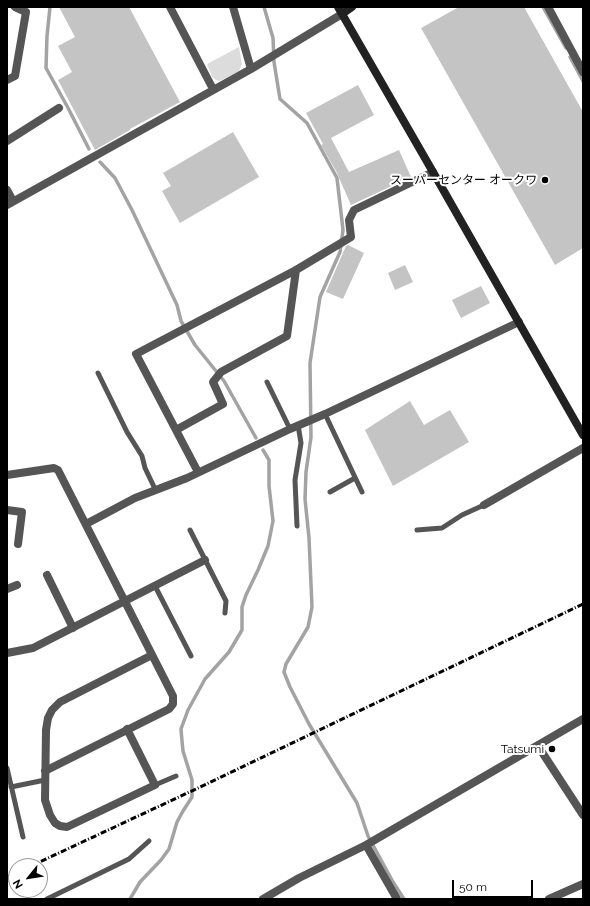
<!DOCTYPE html>
<html>
<head>
<meta charset="utf-8">
<style>
	body { margin:0 }
	#map { position:relative; width:590px; height:906px; overflow:hidden; background:#fff; font-family:Raleway,sans-serif }
	canvas { display:block }
	.frame { position:absolute; inset:0; border:8px solid #000; pointer-events:none }
	.north { position:absolute; left:8px; top:858px; width:40px; height:40px; box-sizing:border-box; background:#fff; border:1px solid #999; border-radius:50%; rotate:240deg; font-size:11px; font-weight:700; line-height:16px; text-align:center; color:#000 }
	.north::after { content:''; display:block; margin:auto; width:14px; height:18px; background:#000; clip-path:polygon(50% 0,100% 100%,50% 72%,0 100%) }
	.scale { position:absolute; left:452px; top:880px; width:81px; height:18px; box-sizing:border-box; border:2px solid #000; border-top:0; padding-left:5px; font-size:12px; line-height:14px; white-space:nowrap; color:#000; -webkit-text-stroke:3px #fff; paint-order:stroke }
</style>
</head>
<body>
<div id="map">
<canvas width="590" height="906"></canvas>
<div class="frame"></div>
<div class="north">N</div>
<div class="scale">50 m</div>
</div>
<script>
const c = document.querySelector('canvas').getContext('2d');
c.lineJoin = 'round';
function fillPath(path, color) { c.fillStyle = color; c.fill(path, 'evenodd'); }
function trace(path, color, width, dash) { c.strokeStyle = color; c.lineWidth = width; c.lineCap = dash ? 'butt' : 'round'; c.setLineDash(dash || []); c.stroke(path); }
function write(font, color, halo, rows, align = 'center') {
  c.font = font + ' Raleway,"Noto Sans JP",sans-serif'; c.lineWidth = 4; c.setLineDash([]); c.textBaseline = 'middle'; c.strokeStyle = halo; c.fillStyle = color; for (const [text, x, y, turn = 0] of rows) {
    c.save(); c.translate(x, y); c.rotate((+turn || 0) * Math.PI / 180); c.textAlign = isNaN(turn) ? turn : align; if (halo) c.strokeText(text, 0, 0); c.fillText(text, 0, 0); c.restore();
  }
}
fillPath(new Path2D(`
	M239 47 242 64 239 71 220 81 216 80 212 77 207 64Z`), '#dcdcdc');
trace(new Path2D(`
	M50 7 47 36 46 68 67 106 89 149
	M264 7 273 38 274 62 280 99 307 123 337 178 343 230 340 252 320 297 310 363 311 437 306 472 305 499 309 538 312 607 308 627 286 664 284 672 290 687 309 724 357 803 368 836 393 882 404 899
	M543 7 566 48
	M570 57 583 81
	M100 162 115 178 132 210 177 305 181 321 195 345 224 381 256 438
	M130 899 140 882 161 860 169 849 177 822 183 811 192 797V780L183 751 182 741 181 729 188 710 205 679 229 652 242 630V607L246 595 258 570 268 546 273 521 269 486V460L263 450`), '#a3a3a3', 3.5);
fillPath(new Path2D(`
	M59 7H129L180 102 130 129V130L95 150 58 80 72 72 58 46 75 37Z
	M459 7H524L583 112V248L555 265 421 28Z
	M358 85 374 115 331 138 349 172 399 150 411 177 351 205 336 171 321 145 323 144 306 113Z
	M233 132 259 177 180 223 162 191 171 186 163 173Z
	M348 245 364 253 343 299 326 292 346 246Z
	M405 265 413 282 395 290 388 273Z
	M481 286 490 303 461 318 452 300Z
	M410 401 424 425 450 410 469 442 393 486 365 430Z`), '#c4c4c4');
trace(new Path2D(`
	M98 373 127 432 142 456 145 468 156 491
	M267 382 290 429
	M325 414 362 492
	M330 492 355 478
	M297 526 295 480 301 443 298 425
	M190 530 226 601 225 613
	M417 530 442 528 462 515 484 505
	M155 586 191 656
	M7 768 23 837
	M155 785 176 776
	M11 787 45 780
	M47 899 129 859 149 841`), '#555', 5);
trace(new Path2D(`
	M170 7 213 89
	M233 7 251 69
	M548 7 583 72
	M7 80 15 76 26 12 15 7
	M7 141 59 108
	M7 190 13 201
	M7 205 251 69 342 14
	M176 430 223 404 213 382 221 372 287 336 296 270
	M198 472 136 354 296 270 351 237 349 220 354 210 433 172
	M7 475 54 468 58 470 173 696V704L169 709 45 771
	M484 505 583 448
	M7 510 22 512 18 544
	M86 524 135 498 187 478 290 429 325 414 519 322
	M47 575 73 628
	M7 589 17 585
	M7 653 33 648 205 560
	M127 729 155 785 67 827 60 826 55 823 50 815 45 800 46 730 48 718 52 710 60 702 152 655
	M538 746 583 815
	M366 845 397 899
	M263 899 299 878 366 845 583 719
	M549 899 583 884`), '#555', 8);
trace(new Path2D(`
	M338 7 433 172 583 435
	M342 14 352 7`), '#222', 8);
trace(new Path2D(`
	M31 866 196 789 583 604
	M7 877 16 873`), '#000', 3, [6, 2, 1, 2]);
for (const [x, y, r, color] of [
	[545,180,4,"#000"],
	[552,749,4,"#000"]
]) { const dot = new Path2D(); dot.arc(x, y, r, 0, 2 * Math.PI); c.fillStyle = color; c.fill(dot); trace(dot, '#fff', 1.5); }
write('12px', '#000', '#fff', [
	["スーパーセンター オークワ",537,180],
	["Tatsumi",544,749]
], 'right');
</script>
</body>
</html>
